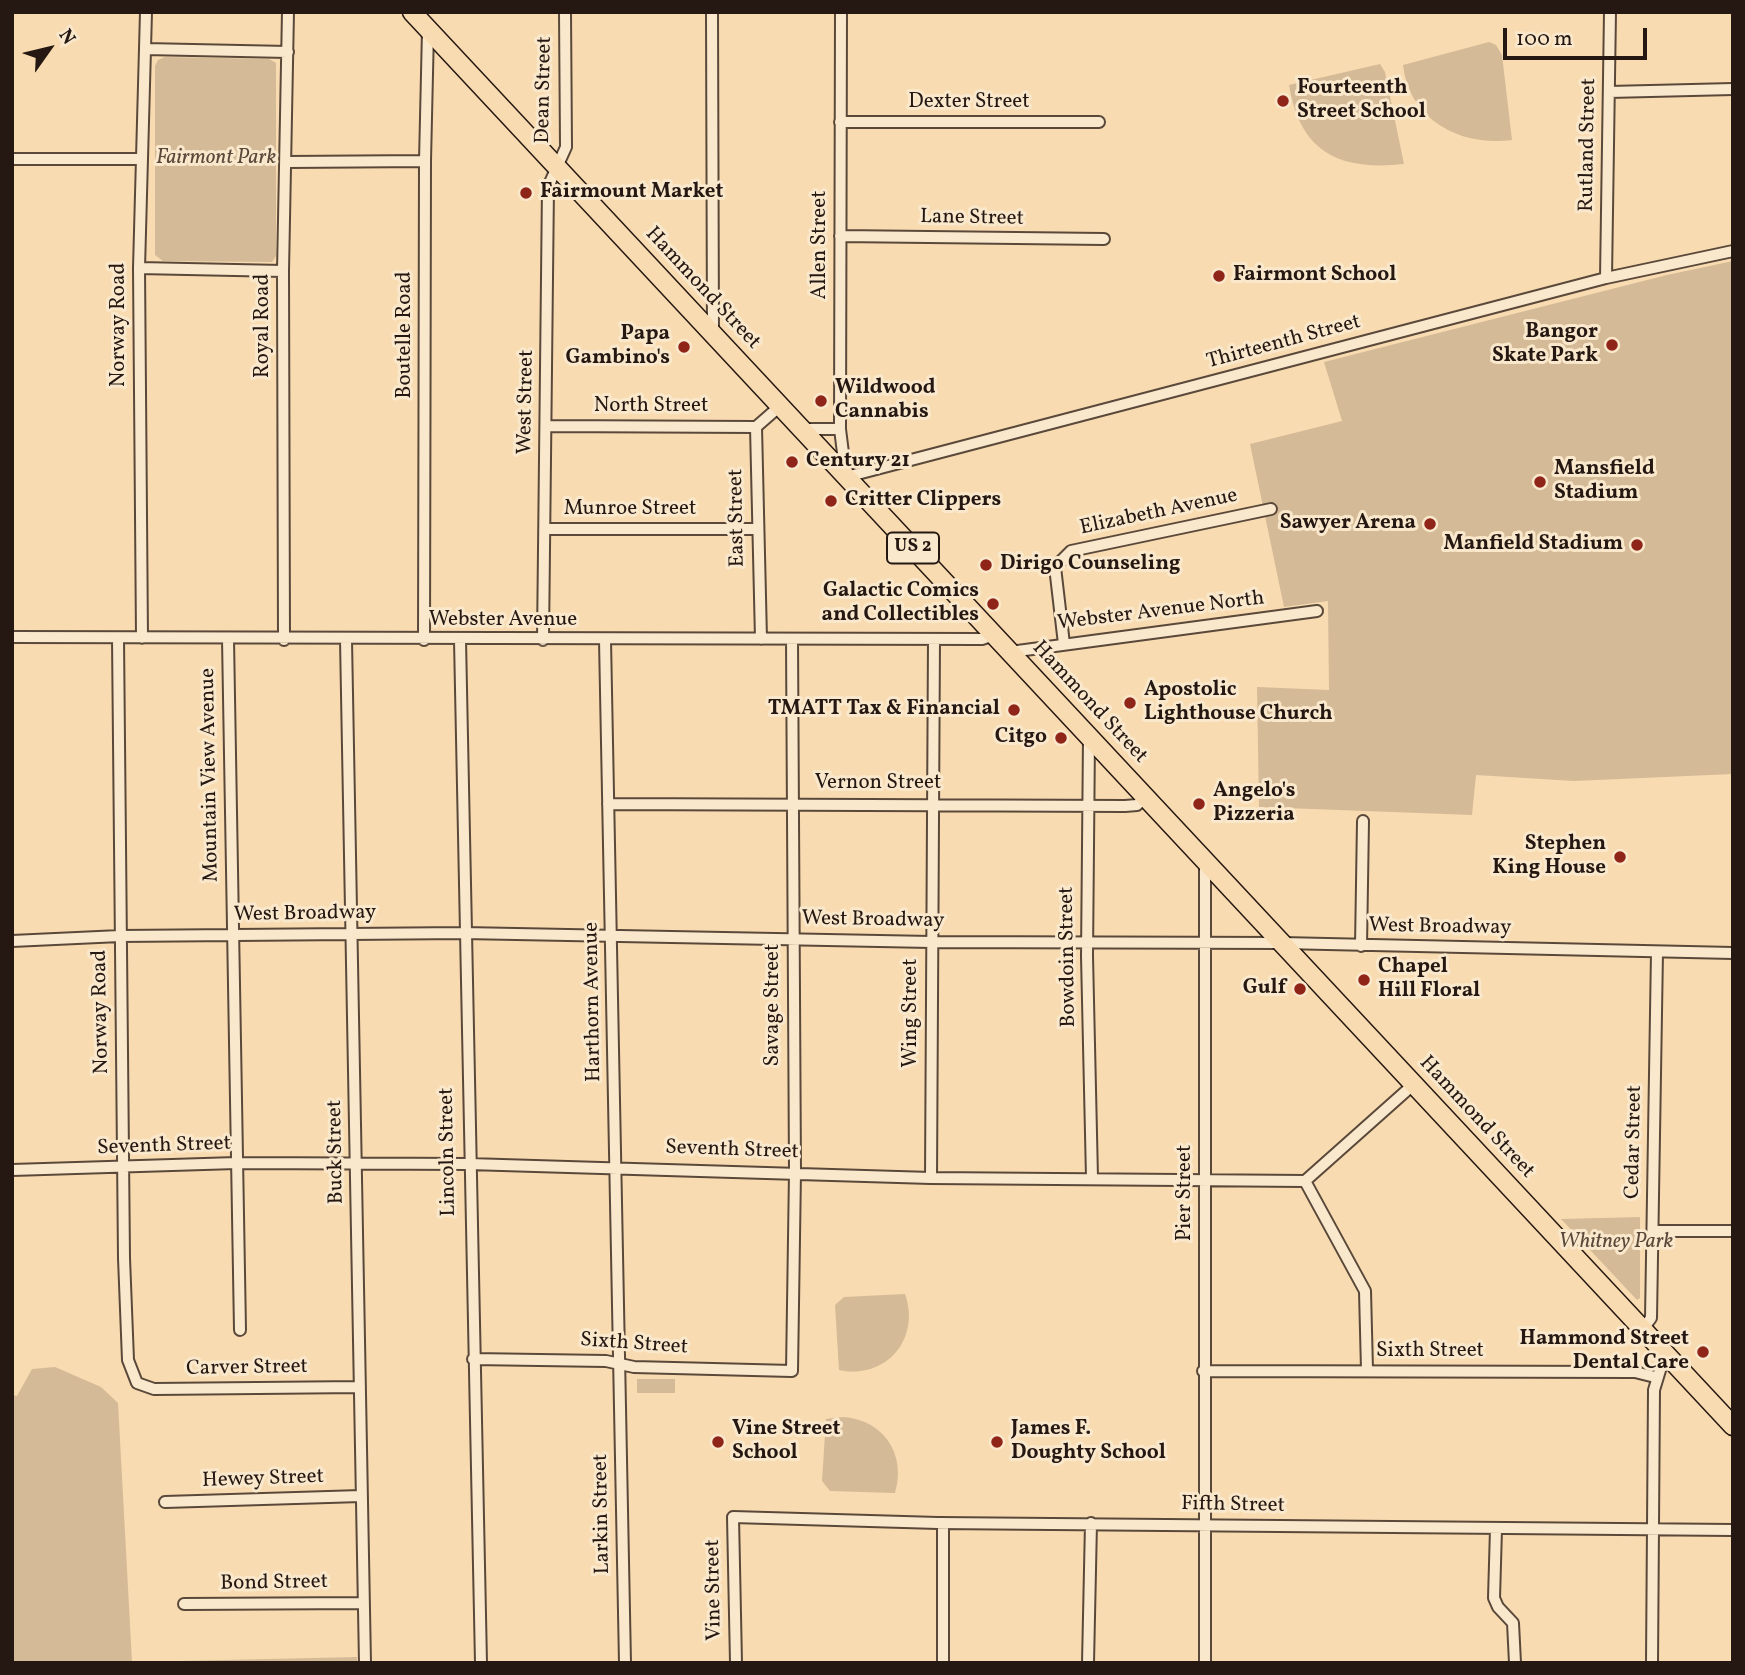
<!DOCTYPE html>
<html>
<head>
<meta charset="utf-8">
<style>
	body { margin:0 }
	#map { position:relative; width:1745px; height:1675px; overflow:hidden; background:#f8dbb1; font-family:Vollkorn,serif }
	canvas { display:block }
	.frame { position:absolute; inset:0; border:14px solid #251812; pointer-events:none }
	.north { position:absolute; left:14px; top:14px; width:70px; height:70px; -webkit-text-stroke:5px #fae8cc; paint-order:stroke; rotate:56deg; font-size:19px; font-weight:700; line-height:28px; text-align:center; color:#251812 }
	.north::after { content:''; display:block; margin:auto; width:24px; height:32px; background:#251812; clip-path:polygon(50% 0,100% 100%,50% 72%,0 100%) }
	.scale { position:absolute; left:1503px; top:28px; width:144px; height:32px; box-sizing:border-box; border:4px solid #251812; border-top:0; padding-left:9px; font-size:21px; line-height:24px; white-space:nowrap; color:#251812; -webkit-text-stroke:5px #fae8cc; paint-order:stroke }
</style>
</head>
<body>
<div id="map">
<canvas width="1745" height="1675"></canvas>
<div class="frame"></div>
<div class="north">N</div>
<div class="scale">100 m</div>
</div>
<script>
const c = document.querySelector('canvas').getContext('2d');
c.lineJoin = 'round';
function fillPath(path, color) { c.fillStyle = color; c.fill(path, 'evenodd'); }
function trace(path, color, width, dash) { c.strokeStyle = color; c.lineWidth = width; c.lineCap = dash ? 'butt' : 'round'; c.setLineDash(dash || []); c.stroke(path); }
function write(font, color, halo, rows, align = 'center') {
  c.font = font + ' Vollkorn,serif'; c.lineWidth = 6; c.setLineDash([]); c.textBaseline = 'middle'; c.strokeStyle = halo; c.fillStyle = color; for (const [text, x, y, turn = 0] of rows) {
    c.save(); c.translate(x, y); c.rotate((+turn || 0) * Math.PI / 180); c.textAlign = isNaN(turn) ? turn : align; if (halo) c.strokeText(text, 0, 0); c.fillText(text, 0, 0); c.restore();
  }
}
fillPath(new Path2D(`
	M1489 42 1496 45 1502 55 1512 140C1461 147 1409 120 1403 65Z
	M165 57 269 59 276 63V256L272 262 163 261 155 255V66L158 60Z
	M1380 64 1385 72 1404 164C1340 171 1300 153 1289 85Z
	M1733 261V774L1574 781 1476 775 1472 815 1259 807 1257 687 1329 690 1328 601 1284 607 1250 444 1342 421 1324 362 1667 275Z
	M1640 1217V1298L1637 1300 1561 1219Z
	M905 1294C921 1339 886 1380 839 1370L835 1305 844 1297Z
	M55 1367 101 1387 118 1403 132 1662 357 1657V1663H12V1395L17 1396 32 1369Z
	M637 1379H675V1393H637Z
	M842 1417C883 1419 907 1454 895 1493L830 1491 822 1481 826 1419Z`), '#d4ba96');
const minor = new Path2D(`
	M712 12 713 335
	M841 12 840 429 846 477 1606 278 1733 251
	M145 49 288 52
	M1609 92 1733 89
	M840 122H1099
	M12 159H141
	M287 162 425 161
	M840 236 1104 239
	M139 268 283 271
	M1606 278 1610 12
	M546 426 756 427
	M801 429H840
	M545 529H756
	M12 637 982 639 994 635
	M118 638 124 1258 128 1360 137 1383 154 1389 360 1387
	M142 638 139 268 146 12
	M228 639 240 1330
	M761 639 756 427 780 406
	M284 640 283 271 288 12
	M346 640 365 1663
	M424 640 425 161 428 30
	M460 640 481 1663
	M543 640 548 187 566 147 565 12
	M605 640 625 1663
	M1064 644 1055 567 1071 551 1271 509
	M1010 652 1317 611
	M1089 737 1087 956 1092 1178
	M608 804 1125 806 1137 805 1145 797
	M12 941 120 936 464 933 931 942 1282 943 1733 953
	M1361 946 1363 821
	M12 1170 236 1163 469 1164 931 1178 1305 1181 1414 1084
	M931 1178 934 639
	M1305 1181 1365 1291 1367 1370
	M1653 1231H1733
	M1643 1329 1651 1318 1657 952
	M473 1359 606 1361 634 1367 792 1371 795 1172 792 639
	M1203 1371 1635 1372 1655 1377
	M165 1502 361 1496
	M1496 1529 1494 1598 1498 1607 1513 1623 1515 1663
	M184 1604 363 1603
	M736 1663 733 1517 938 1523 1733 1530
	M943 1663V1523
	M1088 1663 1091 1523
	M1205 1663V861
	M1652 1663 1654 1390 1661 1367 1670 1358`);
const primary = new Path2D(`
	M412 12 1733 1426`);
trace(minor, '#5a493a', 14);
trace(primary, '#251812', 21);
trace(minor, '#fae8cc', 10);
trace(primary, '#f8dbb1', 18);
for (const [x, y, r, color] of [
	[1283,101,7,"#8f2418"],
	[526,193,7,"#8f2418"],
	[1219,276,7,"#8f2418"],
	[1612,345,7,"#8f2418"],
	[684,347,7,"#8f2418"],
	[821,401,7,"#8f2418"],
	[792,462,7,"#8f2418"],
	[1540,482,7,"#8f2418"],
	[831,501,7,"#8f2418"],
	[1430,524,7,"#8f2418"],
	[1637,545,7,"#8f2418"],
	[986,565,7,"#8f2418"],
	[993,604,7,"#8f2418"],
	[1130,703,7,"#8f2418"],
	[1014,710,7,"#8f2418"],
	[1061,738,7,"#8f2418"],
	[1199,804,7,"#8f2418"],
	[1620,857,7,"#8f2418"],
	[1364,980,7,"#8f2418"],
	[1300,989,7,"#8f2418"],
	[1703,1352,7,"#8f2418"],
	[718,1442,7,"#8f2418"],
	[997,1442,7,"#8f2418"]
]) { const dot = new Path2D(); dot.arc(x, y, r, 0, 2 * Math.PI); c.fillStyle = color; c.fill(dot); trace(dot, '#fae8cc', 2.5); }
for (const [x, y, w] of [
	[913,548,52]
]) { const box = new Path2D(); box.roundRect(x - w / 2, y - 15.5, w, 31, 5); c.fillStyle = '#fae8cc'; c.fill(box); trace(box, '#251812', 2); }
write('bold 19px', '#251812', null, [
	["US 2",913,548]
]);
write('bold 21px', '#251812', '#fae8cc', [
	["Fourteenth",1297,89],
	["Street School",1297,113],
	["Fairmount Market",540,193],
	["Fairmont School",1233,276],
	["Bangor",1598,333,"right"],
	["Skate Park",1598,357,"right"],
	["Papa",670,335,"right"],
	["Gambino's",670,359,"right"],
	["Wildwood",835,389],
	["Cannabis",835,413],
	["Century 21",806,462],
	["Mansfield",1554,470],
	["Stadium",1554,494],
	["Critter Clippers",845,501],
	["Sawyer Arena",1416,524,"right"],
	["Manfield Stadium",1623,545,"right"],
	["Dirigo Counseling",1000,565],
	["Galactic Comics",979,592,"right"],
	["and Collectibles",979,616,"right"],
	["Apostolic",1144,691],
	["Lighthouse Church",1144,715],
	["TMATT Tax & Financial",1000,710,"right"],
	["Citgo",1047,738,"right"],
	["Angelo's",1213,792],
	["Pizzeria",1213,816],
	["Stephen",1606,845,"right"],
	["King House",1606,869,"right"],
	["Chapel",1378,968],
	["Hill Floral",1378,992],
	["Gulf",1286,989,"right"],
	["Hammond Street",1689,1340,"right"],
	["Dental Care",1689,1364,"right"],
	["Vine Street",732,1430],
	["School",732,1454],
	["James F.",1011,1430],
	["Doughty School",1011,1454]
], 'left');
write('21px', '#251812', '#fae8cc', [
	["Dean Street",545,90,-89],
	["Dexter Street",969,103],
	["Rutland Street",1589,145,-89],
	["Lane Street",972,219,1],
	["Allen Street",821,245,-90],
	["Hammond Street",702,289,47],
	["Norway Road",120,325,-90],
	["Royal Road",264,326,-90],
	["Boutelle Road",406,335,-90],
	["Thirteenth Street",1284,343,-15],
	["West Street",527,402,-89],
	["North Street",651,407],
	["Munroe Street",630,510],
	["Elizabeth Avenue",1159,513,-12],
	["East Street",738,518,-91],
	["Webster Avenue North",1161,612,-7],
	["Webster Avenue",503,621],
	["Hammond Street",1089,703,47],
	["Mountain View Avenue",211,775,-91],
	["Vernon Street",878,784],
	["West Broadway",305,915,-1],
	["West Broadway",873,921,1],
	["West Broadway",1440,928,1],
	["Bowdoin Street",1069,957,-91],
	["Harthorn Avenue",594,1002,-91],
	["Savage Street",774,1005,-90],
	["Norway Road",102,1012,-91],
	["Wing Street",912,1013,-90],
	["Hammond Street",1476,1118,47],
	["Cedar Street",1635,1142,-89],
	["Seventh Street",164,1147,-2],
	["Seventh Street",732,1151,2],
	["Buck Street",337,1152,-91],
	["Lincoln Street",449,1152,-91],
	["Pier Street",1186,1193,-90],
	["Sixth Street",634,1345,4],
	["Sixth Street",1430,1352],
	["Carver Street",247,1369,-1],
	["Hewey Street",263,1480,-2],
	["Fifth Street",1233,1506,1],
	["Larkin Street",603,1514,-91],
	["Bond Street",274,1584,-1],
	["Vine Street",715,1590,-91]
]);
write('italic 21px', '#5a493a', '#fae8cc', [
	["Fairmont Park",216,159],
	["Whitney Park",1616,1243]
]);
</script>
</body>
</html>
